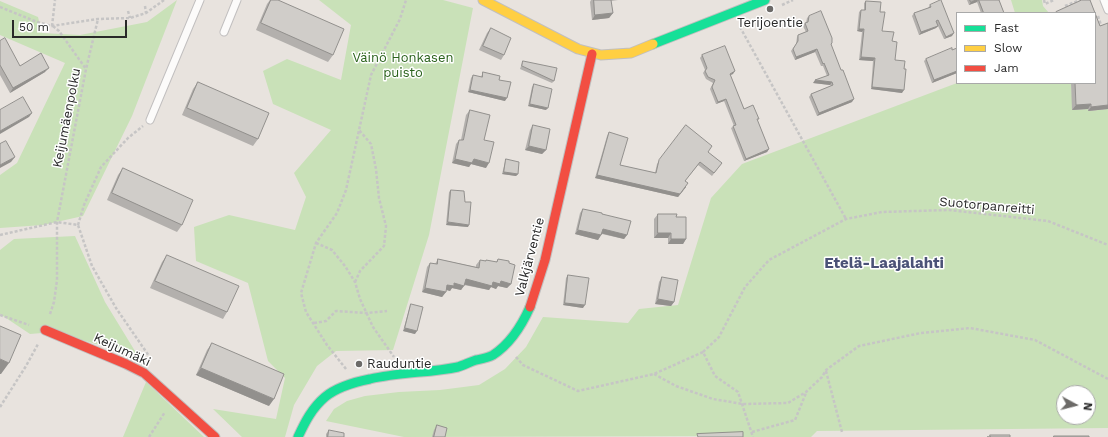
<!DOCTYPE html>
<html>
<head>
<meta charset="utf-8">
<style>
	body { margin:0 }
	#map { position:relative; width:1108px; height:437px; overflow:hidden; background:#e8e3de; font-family:"Work Sans",sans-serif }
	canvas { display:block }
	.legend { position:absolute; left:956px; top:12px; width:140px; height:72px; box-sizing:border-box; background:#fff; border:1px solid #a9a9a9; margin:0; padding:5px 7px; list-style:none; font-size:12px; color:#292929 }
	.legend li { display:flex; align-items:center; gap:8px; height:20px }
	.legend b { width:20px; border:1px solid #a9a9a9 }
	.north { position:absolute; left:1056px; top:385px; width:40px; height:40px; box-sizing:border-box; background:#fff; border:1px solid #a9a9a9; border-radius:50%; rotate:97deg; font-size:11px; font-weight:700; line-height:16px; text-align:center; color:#292929 }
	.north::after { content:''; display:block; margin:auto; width:14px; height:18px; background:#6c6a68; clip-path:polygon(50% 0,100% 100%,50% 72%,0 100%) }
	.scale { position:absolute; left:12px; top:20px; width:115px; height:18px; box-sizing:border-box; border:2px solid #292929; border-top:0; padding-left:5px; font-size:12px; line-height:14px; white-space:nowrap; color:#292929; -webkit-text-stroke:3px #fff; paint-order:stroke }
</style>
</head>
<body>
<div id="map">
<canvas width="1108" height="437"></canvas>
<ul class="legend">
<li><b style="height:5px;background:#16e098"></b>Fast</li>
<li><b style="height:5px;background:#ffcf43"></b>Slow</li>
<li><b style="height:5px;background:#f24e42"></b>Jam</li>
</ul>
<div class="north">N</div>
<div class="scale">50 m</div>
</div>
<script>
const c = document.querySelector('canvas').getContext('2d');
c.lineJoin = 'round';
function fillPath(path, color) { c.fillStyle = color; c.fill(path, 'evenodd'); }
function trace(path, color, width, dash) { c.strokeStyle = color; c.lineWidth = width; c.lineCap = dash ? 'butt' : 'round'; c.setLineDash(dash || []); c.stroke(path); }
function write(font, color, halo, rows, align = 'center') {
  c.font = font + ' "Work Sans",sans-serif'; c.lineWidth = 3; c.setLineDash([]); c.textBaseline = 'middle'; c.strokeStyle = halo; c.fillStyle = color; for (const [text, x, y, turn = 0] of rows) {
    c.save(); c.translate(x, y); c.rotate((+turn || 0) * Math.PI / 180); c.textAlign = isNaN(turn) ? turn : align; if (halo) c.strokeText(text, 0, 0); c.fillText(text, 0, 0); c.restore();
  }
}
fillPath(new Path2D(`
	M177 0 132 116 83 216 43 225 0 228V175L17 163 65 63 0 35V1L38 17 42 33 80 35 147 22Z
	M319 0H443L473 8 429 235 393 350 336 351 317 366 294 405 285 437H242L213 409 276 419 285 378 268 361 248 283 196 261 194 227 229 215 295 230 306 197 294 173 331 130 273 104 263 71 287 59 341 80 351 25Z
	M1011 0H1042L1043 6 1049 13H1015Z
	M957 83H1071L1073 110 1088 109V111L1108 109V428L817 431 811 437H742L741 436 404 437 326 421 334 409 347 401 365 396 399 392 440 390 479 385 505 369 526 347 543 317 628 323 639 309 678 305 711 198 742 164ZM1064 393H1088V417H1064Z
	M75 236 105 302 138 356 54 332 30 334 0 314V250L14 239Z
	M146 382 204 437H123Z`), '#c9e1b8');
const lane = new Path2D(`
	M1104 0 1108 10
	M224 32 237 0
	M150 120 200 0`);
const fast = new Path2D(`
	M653 44 765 0
	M298 437C305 422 312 408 325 397 337 387 355 382 370 379 399 372 430 373 458 367 464 365 470 362 476 360 481 359 488 358 493 355 510 344 522 325 530 307`);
const slow = new Path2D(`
	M483 0 578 49 601 55 631 53 653 44`);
const jam = new Path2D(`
	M530 307 545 260 592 54
	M45 330 126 364 144 373 215 437`);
trace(lane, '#c1bfbf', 9);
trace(fast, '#c1bfbf', 11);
trace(slow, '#c1bfbf', 11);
trace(jam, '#c1bfbf', 11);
trace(new Path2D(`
	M1044 0 1045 4 1054 0
	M782 5 793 0
	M145 6 146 13
	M1065 6 1080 0
	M0 7 37 22 52 26 98 19 130 18 146 13 164 0
	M128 11 130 18
	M1098 16 1102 28
	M52 26 55 0
	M53 26 59 31 86 69
	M740 27 846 219
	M78 225 84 205 101 167 128 138 143 126
	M0 235 57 222 78 225 92 266 116 308 149 356
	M316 243 332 250 345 266 355 282 360 299 373 327 394 357
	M355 282 360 271 384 246 386 226 379 198 376 169 371 144 359 130
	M50 314 54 302 57 280V222L86 69 98 19
	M0 315 29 325
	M314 323 326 321 336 311 366 313 387 311
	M703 352 719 337 745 287 769 260 846 219 882 212 949 210 1048 221 1108 245
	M516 357 523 365 578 391 654 374 703 352 715 376 738 392 753 437
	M346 369 327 345 306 312 301 293 316 243 337 213 346 190 371 75 400 19 406 0
	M826 371 842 432
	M654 374 676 386 713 399 743 404 788 403 806 392 822 377 826 370 859 346 921 333 970 328 1035 340 1108 379
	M0 407 26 366 38 344
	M752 432 795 420 806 393
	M149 437 165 412`), '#c6c5c5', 2.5, [3, 2]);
trace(lane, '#fcfbfa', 7);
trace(fast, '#16e098', 9);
trace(slow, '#ffcf43', 9);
trace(jam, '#f24e42', 9);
fillPath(new Path2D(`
	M270 0H278L333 55 328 62 256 30 267 4Z
	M591 0H618L611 1 613 13 609 18 592 20 590 2Z
	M967 0H999L1004 13H981L977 2 969 5Z
	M1082 0H1090L1100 26 1108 23V109L1088 111V109L1072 110 1071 83H1095V13H1055L1056 12Z
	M866 1 880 12 882 31 892 41 895 60 902 93 871 89 873 61 859 60 862 32 857 31 859 12 861 10H864V3Z
	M930 5 952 36 944 39 938 26 936 28 919 35 912 16 914 13 928 8Z
	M809 16 832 43 831 45 852 102 817 116 809 97 811 94 831 86 830 85 813 83 827 76 823 66H821L815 52 795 60 791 51 796 44 797 37 798 35 806 32 803 26 805 23H806L807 18Z
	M491 28 504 55 501 60 479 50 487 33Z
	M0 41 20 66 45 72 10 93 0 75Z
	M957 48V73L932 83 924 61 926 59Z
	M702 55 733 74 730 75 744 109 757 121 769 149 767 152 744 161 731 128 734 126 724 101 716 104 710 89 713 83 706 79 703 73 705 70 700 58Z
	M523 61 554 81 552 83 520 69 522 63Z
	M483 72 499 80 505 101 468 92 471 78 473 75 481 77Z
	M198 82 258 139 253 146 182 115 193 89Z
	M534 84 546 110 528 106 532 87Z
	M470 110 484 140 486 168 471 164 469 167 452 163 456 144 459 140H461L466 115Z
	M533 125 546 150 542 154 525 150 530 130Z
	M686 125 708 152 722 163 712 176 698 165 685 181 686 187 678 197 595 178 607 136 609 132 620 165 655 173 657 164Z
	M506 159 518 174 516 176 502 174 505 162Z
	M123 168 182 225 177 232 107 200 118 175Z
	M451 190 468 227 446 225 449 192Z
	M583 209 602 214 627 235 624 239 602 234 598 240 575 234 580 213Z
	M658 214 676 217 686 239 683 244H668V238H654V219Z
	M167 255 227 312 223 319 150 288 162 262Z
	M438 259 476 267V265L480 260 485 261 486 260 496 262 498 259 509 263 511 284 507 288 498 286 496 289 491 287 489 290 464 285 461 290 452 288 450 291 446 290V292L442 297 422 292 427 267 430 263 435 264Z
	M568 275 583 308 563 305 566 278Z
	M662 277 674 302 671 306 655 304 659 282Z
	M411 304 415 334 403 331 410 306Z
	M212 343 269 406 196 375 207 350Z
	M437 425 445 437H432L434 430Z
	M329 430 344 437H326V434Z`), '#b3b0ad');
fillPath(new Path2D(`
	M976 0H978L977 2 969 5 971 2Z
	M613 13 609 18 592 20 595 15Z
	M938 26 936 28 919 35 921 32Z
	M859 29H864L862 32 857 31Z
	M954 33 952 36 944 39 946 37Z
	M817 49 815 52 795 60 796 57Z
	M861 57 875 58 873 61 859 60Z
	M49 68 45 72 10 93 13 88Z
	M735 71 733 74 728 76 730 74Z
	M957 71V73L932 83 934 80Z
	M815 80 832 82 830 85 813 83Z
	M872 87 904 90 902 93 871 89Z
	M470 90 507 98 505 101 468 92Z
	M726 99 724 101 716 104 718 102Z
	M854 99 852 102 817 116 819 113Z
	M530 104 548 108 546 110 528 106Z
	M1091 104 1088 109 1072 110 1076 105Z
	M1108 105V109L1088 111 1091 107Z
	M32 113 29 117 0 134V131Z
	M529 146 546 150 542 154 525 150Z
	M769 149 767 152 744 161 746 159Z
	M15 157 11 162 0 168V165Z
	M455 159H474L489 163 486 168 471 164 469 167 452 163Z
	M504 172 518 174 516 176 502 174Z
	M597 175 686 187 678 197 595 178Z
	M448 222 469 225 468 227 446 225Z
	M603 229 627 235 624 239 600 233Z
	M578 230 601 235 598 240 575 234Z
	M658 233H671L668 238H654Z
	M671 239H686L683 244H668Z
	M466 279 493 282 501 281 511 284 507 288 498 286 496 289 491 287 489 290 462 284Z
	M454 283 464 286 461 290 452 288 450 291 444 289 447 285Z
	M425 288 446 292 442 297 422 292Z
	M658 299 674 302 671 306 655 304Z
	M565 303 585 305 583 308 563 305Z
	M405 328 417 331 415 334 403 331Z
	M0 359 9 363 1 374H0Z
	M201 368 274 399 269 406 196 375Z`), '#92908d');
const building = new Path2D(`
	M271 0H278L344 29 333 55 261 23Z
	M594 0H611L613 13 595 15Z
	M941 0 954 33 946 37 938 20 936 21 938 26 921 32 914 13 931 7 930 5Z
	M970 0H976L971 2Z
	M979 0H999L1004 13H984Z
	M1082 0H1090L1100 26 1108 23V105L1091 107V104L1076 105 1075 83H1095V13H1056V12Z
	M866 1 881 2 880 12H885L882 31 894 32 892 41 897 42 895 60 905 61 904 69H906L904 90 872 87 875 58 861 57 864 29H859L861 10H865Z
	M821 11 832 38V43L831 44 841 70H843L854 99 819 113 811 94 833 85 832 82 815 80 829 75 824 63 823 64 817 49 796 57 793 49 798 41V35L808 31 805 23 808 22 809 16Z
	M491 28 511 38 504 55 483 46Z
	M5 38 20 66 41 53 49 68 13 88 0 65V41Z
	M725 46 735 71 730 74 744 109 753 105 759 119H757L769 149 746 159 733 126 736 125 726 99 718 102 712 87 715 80 708 77 705 71 707 68 702 55Z
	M952 48V50L957 48V71L934 80 926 59Z
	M523 61 557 68 554 81 522 66Z
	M483 72 500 76 499 80 511 82 507 98 470 90 473 75 482 77Z
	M198 82 269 113 258 139 187 108Z
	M534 84 552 89 548 108 530 104Z
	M23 97 32 113 0 131V110Z
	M470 110 490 115 484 140 494 142 489 163 474 159 472 163 455 159 459 140H463Z
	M533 125 550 129 546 150 529 146Z
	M686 125 712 146 708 152 722 163 714 173 700 162 685 181 688 183 680 194 597 175 609 132 628 138 620 165 656 173 659 160Z
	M6 141 15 157 0 165V144Z
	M506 159 519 162 518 174 504 172Z
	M123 168 193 200 182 225 112 193Z
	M451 190 464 191 465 202H471L469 225 448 222Z
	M583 209 602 213V214L631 221 627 235 603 229 601 235 578 230Z
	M658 214H677L676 217H686V239H671V233H658Z
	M167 255 239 286 227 312 155 281Z
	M438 259 479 268 480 260 486 261V260L497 262 498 259 509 261V263L515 265 511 284 501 281 500 284 493 282 492 286 466 279 464 286 454 283V286L447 285 446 292 425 288 430 263 437 264Z
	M568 275 589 278 585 305 565 303Z
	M662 277 678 280 674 302 658 299Z
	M411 304 423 307 417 331 405 328Z
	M0 326 21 335 9 363 0 359Z
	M212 343 284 374 274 399 201 368Z
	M437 425 447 428 445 437H434Z
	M329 430 344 433V437H328Z
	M743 432V437H698L697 434Z
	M990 435H1010V437H987H990Z
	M1054 436H1089V437H1054Z`);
fillPath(building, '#d0cdc9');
trace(building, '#92908d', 1);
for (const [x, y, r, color] of [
	[770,9,4,"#6c6a68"],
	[359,364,4,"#6c6a68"]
]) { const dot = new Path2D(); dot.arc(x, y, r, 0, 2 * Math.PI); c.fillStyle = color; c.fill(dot); trace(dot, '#fff', 1.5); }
write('13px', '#292929', '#fff', [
	["Terijoentie",770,23],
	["Rauduntie",367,364,"left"]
]);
write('13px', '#2a621c', '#fff', [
	["Väinö Honkasen",403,58],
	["puisto",403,73]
]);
write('13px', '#292929', '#fff', [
	["Keijumäenpolku",67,118,-79],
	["Suotorpanreitti",987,206,5],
	["Valkjärventie",530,257,-75],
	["Keijumäki",122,350,25]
]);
write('bold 15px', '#4b5277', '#fff', [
	["Etelä-Laajalahti",884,264]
]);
</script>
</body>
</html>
